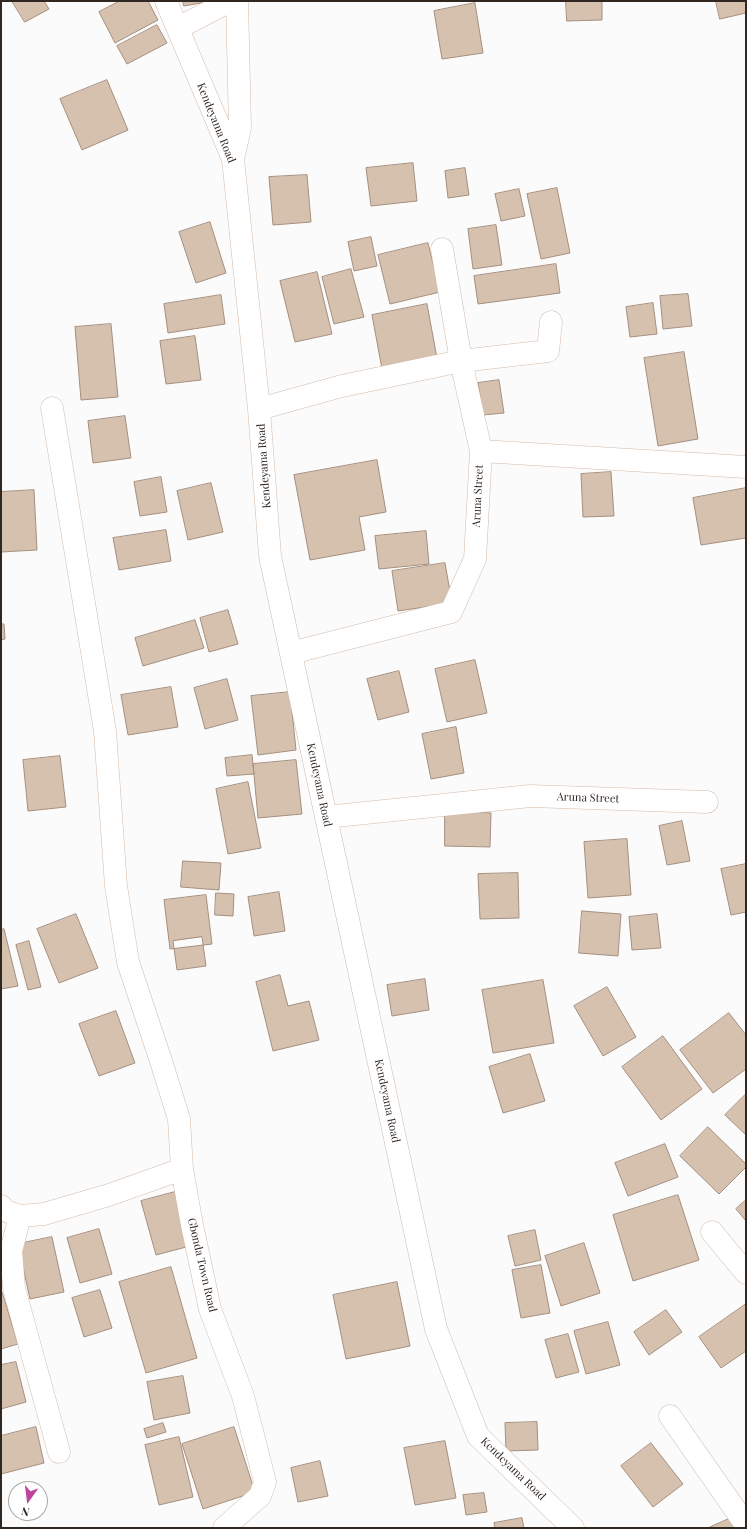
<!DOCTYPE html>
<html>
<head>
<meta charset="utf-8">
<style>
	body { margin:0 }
	#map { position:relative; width:747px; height:1529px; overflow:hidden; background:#fbfbfb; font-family:"Playfair Display",serif }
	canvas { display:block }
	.frame { position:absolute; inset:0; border:2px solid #302721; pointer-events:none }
	.north { position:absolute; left:8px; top:1481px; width:40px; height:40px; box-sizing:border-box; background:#fff; border:1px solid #aca9a6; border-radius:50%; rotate:194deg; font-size:11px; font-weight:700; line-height:16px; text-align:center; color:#302721 }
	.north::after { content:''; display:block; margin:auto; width:14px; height:18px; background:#bc469d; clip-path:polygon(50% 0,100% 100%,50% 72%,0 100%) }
</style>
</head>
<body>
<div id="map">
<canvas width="747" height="1529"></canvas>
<div class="frame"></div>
<div class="north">N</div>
</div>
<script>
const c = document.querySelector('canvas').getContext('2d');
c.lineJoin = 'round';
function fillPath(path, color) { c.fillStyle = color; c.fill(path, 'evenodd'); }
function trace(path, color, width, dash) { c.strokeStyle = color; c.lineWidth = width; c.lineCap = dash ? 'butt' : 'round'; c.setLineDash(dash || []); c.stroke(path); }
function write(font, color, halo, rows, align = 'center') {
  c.font = font + ' "Playfair Display",serif'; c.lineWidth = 4; c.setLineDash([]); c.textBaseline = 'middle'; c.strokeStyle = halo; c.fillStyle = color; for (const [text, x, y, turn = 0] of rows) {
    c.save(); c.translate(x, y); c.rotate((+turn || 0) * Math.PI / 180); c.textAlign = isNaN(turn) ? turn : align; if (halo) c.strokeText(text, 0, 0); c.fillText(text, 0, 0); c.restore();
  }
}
const building = new Path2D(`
	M12 1H44L49 9 25 22Z
	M120 1H148L158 20 115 43 99 12Z
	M183 1H212L184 6Z
	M566 1H602V20L567 21Z
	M716 1H746V13L720 19Z
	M475 3 483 53 442 59 434 11Z
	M157 25 167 43 127 64 117 46Z
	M107 80 128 130 82 150 60 99Z
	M413 163 417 201 371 206 366 168Z
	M465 168 469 195 448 198 445 171Z
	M307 175 311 222 273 225 269 177Z
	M557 188 570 253 541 259 527 194Z
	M519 189 525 216 501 221 495 194Z
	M210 222 226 273 196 283 179 232Z
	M496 225 502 265 473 269 468 229Z
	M371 237 377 266 354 271 348 242Z
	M428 243 440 292 390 304 378 255Z
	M556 264 560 293 478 304 474 276Z
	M351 269 364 317 334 324 322 277Z
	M317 272 332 334 295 342 280 281Z
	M688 294 692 326 663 329 660 296Z
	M221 295 225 324 168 333 164 304Z
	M653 303 657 334 630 337 626 307Z
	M427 304 437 358 382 369 372 315Z
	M111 324 118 397 81 400 75 327Z
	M195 336 201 380 166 384 160 341Z
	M684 352 698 439 658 446 644 358Z
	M499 380 504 413 483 415 478 383Z
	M125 416 131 458 93 463 88 421Z
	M377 460 386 512 359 517 365 550 310 560 294 475Z
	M611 472 614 516 583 517 581 474Z
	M161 477 167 512 140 516 134 482Z
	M211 483 223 532 188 540 177 491Z
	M746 488V538L701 545 693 498Z
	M34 490 37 550 1 552V492Z
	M166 530 171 561 119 570 113 538Z
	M426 531 429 564 379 569 375 536Z
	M445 563 452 603 398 611 392 571Z
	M228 610 238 644 209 652 200 618Z
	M195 620 204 648 143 666 135 638Z
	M1 624H4L5 639 1 640Z
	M475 660 487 713 447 722 435 669Z
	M399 671 409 712 378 720 367 679Z
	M227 679 238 720 205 729 194 688Z
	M171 687 178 727 128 735 121 695Z
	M290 692 296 750 258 755 251 696Z
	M456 727 464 773 431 779 422 734Z
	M252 755 254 774 227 776 225 758Z
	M60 756 66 807 28 811 23 760Z
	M296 760 302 814 258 818 253 764Z
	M248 782 261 848 228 854 216 789Z
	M445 811 491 813 490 847 445 846Z
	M682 821 690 861 667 865 659 826Z
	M627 839 631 895 588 898 584 842Z
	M183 861 221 863 219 890 181 887Z
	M746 864V912L731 915 721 869Z
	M518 873 519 918 480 919 478 874Z
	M279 892 285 931 254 936 248 897Z
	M216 893 234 894 233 916 215 915Z
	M206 895 212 944 170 949 164 900Z
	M582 911 621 914 618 956 579 953Z
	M76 914 98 968 59 983 37 929Z
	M657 914 661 948 632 950 629 917Z
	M4 929 18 986 1 989V930Z
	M202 937 206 966 177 970 173 941Z
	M29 941 41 987 28 990 16 945Z
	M280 975 288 1006 309 1001 319 1040 273 1051 256 982Z
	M425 979 429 1010 392 1016 387 985Z
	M543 980 554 1043 493 1053 482 990Z
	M607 987 636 1037 603 1056 574 1006Z
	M116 1011 135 1063 99 1076 79 1024Z
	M729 1013 746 1035V1069L713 1093 680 1050Z
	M663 1036 702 1089 661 1120 622 1067Z
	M530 1054 545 1101 503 1113 489 1067Z
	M746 1094V1135L725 1115Z
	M708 1127 746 1164V1167L719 1194 680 1156Z
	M665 1144 678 1177 628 1196 615 1163Z
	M175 1192 190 1246 156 1255 141 1201Z
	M678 1195 699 1260 633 1281 613 1215Z
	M746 1200V1221L736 1209Z
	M99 1229 112 1274 80 1283 67 1238Z
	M535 1230 541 1260 515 1266 508 1236Z
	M52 1237 64 1292 30 1299 18 1244Z
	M584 1243 600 1293 561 1306 545 1256Z
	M541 1265 550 1313 521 1318 512 1270Z
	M171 1267 197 1358 146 1373 119 1282Z
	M397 1282 410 1346 346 1359 333 1295Z
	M100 1290 112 1328 84 1337 72 1298Z
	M2 1292 18 1344 1 1349V1293Z
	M746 1304V1351L721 1368 699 1337Z
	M666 1310 682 1332 649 1355 634 1332Z
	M608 1322 620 1365 586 1374 574 1331Z
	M568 1334 579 1372 556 1378 545 1340Z
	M16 1362 26 1402 1 1409V1365Z
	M183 1376 190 1413 154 1420 147 1382Z
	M537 1422 538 1450 506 1451 505 1423Z
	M163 1423 166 1432 147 1438 144 1429Z
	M36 1427 44 1463 1 1474V1436Z
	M234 1427 255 1492 203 1509 182 1444Z
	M179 1437 193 1497 159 1505 145 1445Z
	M445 1441 456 1498 415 1505 404 1448Z
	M651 1443 683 1484 653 1507 621 1466Z
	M320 1461 328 1496 298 1502 291 1468Z
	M484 1493 487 1512 466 1515 463 1495Z
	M522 1518 524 1528H495L494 1523Z
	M731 1518 735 1528H708Z`);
fillPath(building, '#d6c0ae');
trace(building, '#a58f7f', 1);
const minor = new Path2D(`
	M166 1 233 159 259 409 270 556 436 1329 478 1436 573 1528
	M178 28 230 1
	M233 159 240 128 237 1
	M442 249 461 361 481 451
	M52 408 105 731 116 886 128 962 161 1061 179 1119 182 1169
	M259 409 342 386 461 361 548 351 551 322
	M291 653 451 612 475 559 481 451 746 467
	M326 817 530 796 707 802
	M1 1206 3 1210 20 1216 44 1214 109 1195 182 1169 192 1225 210 1309 243 1396 265 1482 260 1496 224 1528
	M20 1216 11 1251 14 1288 59 1452
	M712 1232 746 1273
	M670 1416 746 1525`);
trace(minor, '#d2bbaa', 23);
trace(minor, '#fff', 22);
write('11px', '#302721', '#fff', [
	["Kendeyama Road",216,123,68],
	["Kendeyama Road",264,466,-94],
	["Aruna Street",478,496,-87],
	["Kendeyama Road",319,785,78],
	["Aruna Street",588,798,2],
	["Kendeyama Road",387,1101,78],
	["Gbonda Town Road",202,1265,77],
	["Kendeyama Road",513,1469,44]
]);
</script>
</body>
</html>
